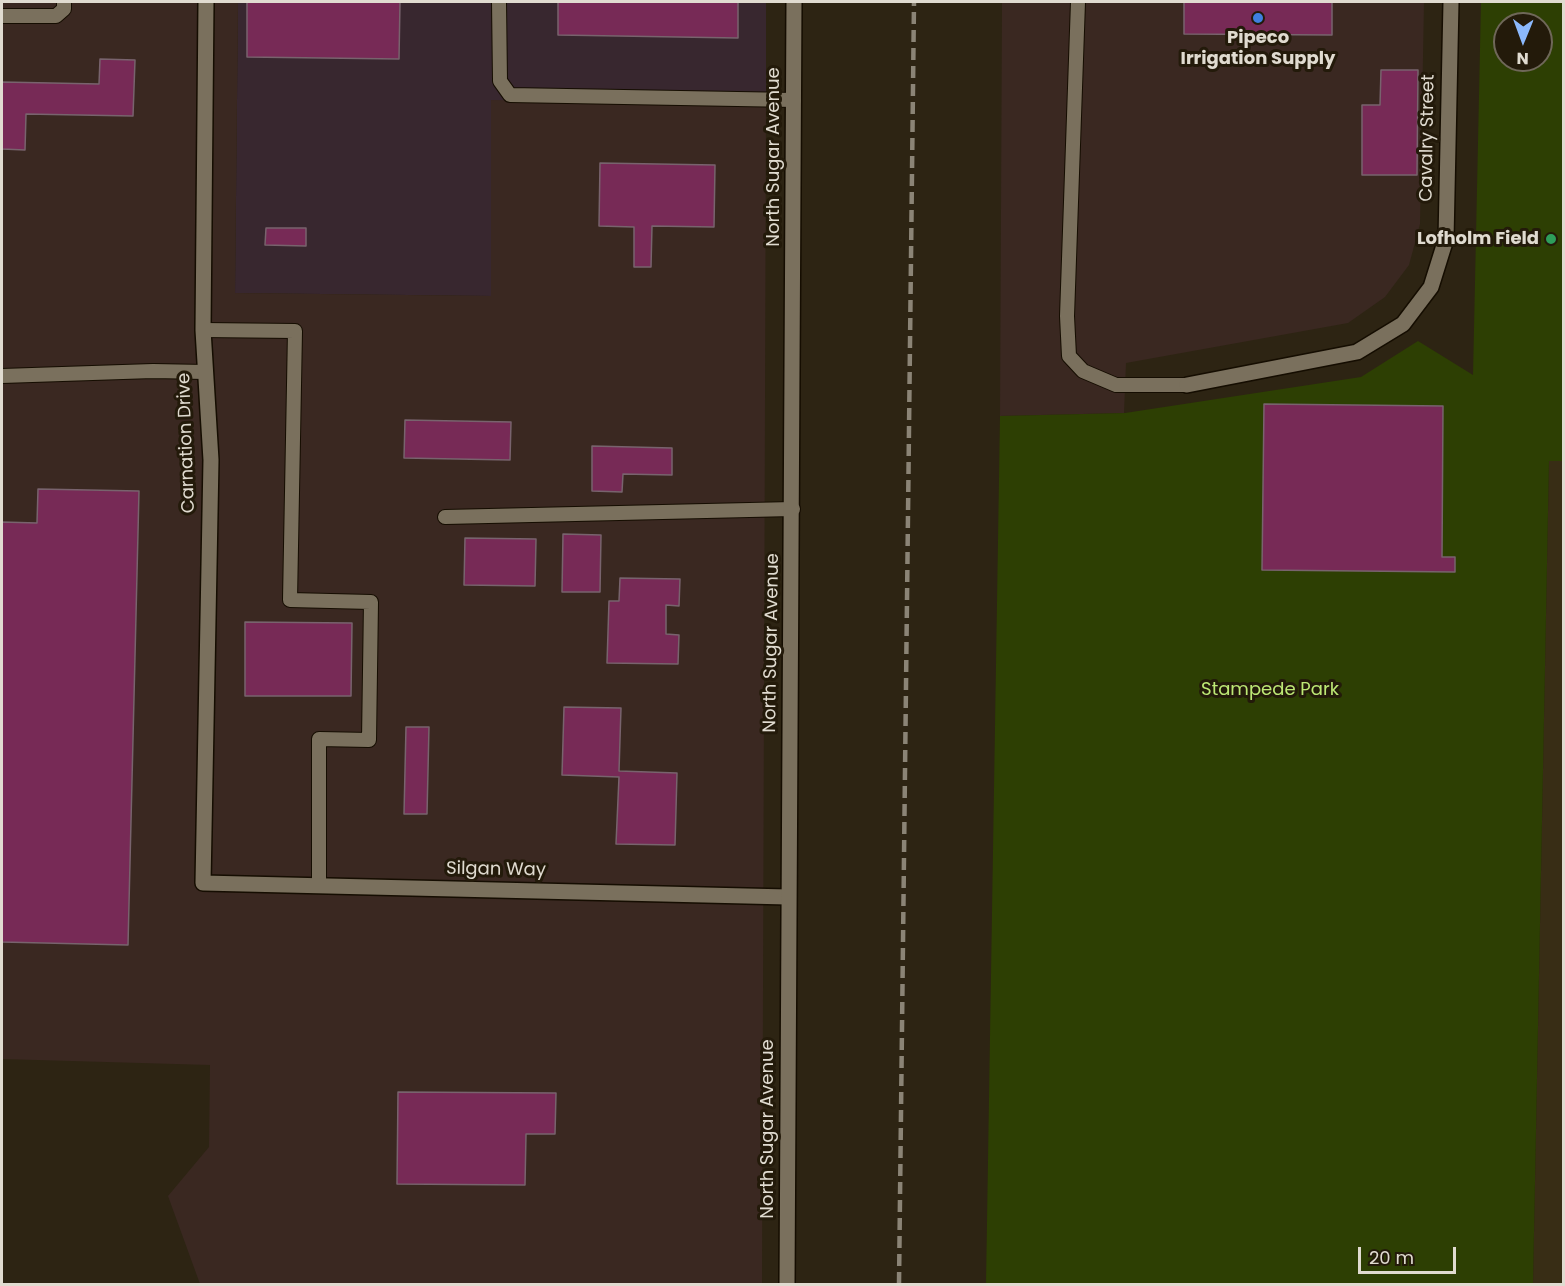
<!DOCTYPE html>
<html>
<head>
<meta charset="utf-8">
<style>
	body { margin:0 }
	#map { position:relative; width:1565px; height:1286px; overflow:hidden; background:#2d2413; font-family:Poppins,sans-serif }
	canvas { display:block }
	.frame { position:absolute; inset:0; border:3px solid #e0dbd0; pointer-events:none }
	.north { position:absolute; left:1493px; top:12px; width:60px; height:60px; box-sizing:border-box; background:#231a0a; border:2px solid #6f6759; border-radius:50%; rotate:181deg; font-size:16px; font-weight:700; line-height:24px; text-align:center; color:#e0dbd0 }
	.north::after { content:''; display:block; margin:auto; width:21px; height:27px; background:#8cb9fc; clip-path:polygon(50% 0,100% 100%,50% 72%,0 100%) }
	.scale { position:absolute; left:1358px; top:1247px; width:98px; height:27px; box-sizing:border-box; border:3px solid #e0dbd0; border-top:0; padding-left:8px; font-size:18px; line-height:21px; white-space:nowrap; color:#e0dbd0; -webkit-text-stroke:4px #231a0a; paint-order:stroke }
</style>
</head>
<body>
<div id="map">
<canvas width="1565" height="1286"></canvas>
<div class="frame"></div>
<div class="north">N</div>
<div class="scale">20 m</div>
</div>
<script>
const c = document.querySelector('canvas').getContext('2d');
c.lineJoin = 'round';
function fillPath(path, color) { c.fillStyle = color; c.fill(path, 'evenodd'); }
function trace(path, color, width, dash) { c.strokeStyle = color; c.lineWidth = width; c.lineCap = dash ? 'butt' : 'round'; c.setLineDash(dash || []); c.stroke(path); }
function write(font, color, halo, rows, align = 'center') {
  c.font = font + ' Poppins,sans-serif'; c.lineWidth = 6; c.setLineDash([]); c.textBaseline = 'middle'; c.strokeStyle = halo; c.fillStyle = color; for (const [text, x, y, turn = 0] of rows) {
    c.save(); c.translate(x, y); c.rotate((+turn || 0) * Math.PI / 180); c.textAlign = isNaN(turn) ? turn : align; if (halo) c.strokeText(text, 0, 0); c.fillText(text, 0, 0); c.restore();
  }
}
fillPath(new Path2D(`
	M238 2H766V104L492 101V296L235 293Z`), '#38272f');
fillPath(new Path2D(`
	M2 2H238L235 293 491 296V100L766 104 762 1284H200L168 1196 209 1147 210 1065 2 1059Z
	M1002 2H1424L1420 224 1409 265 1385 297 1348 323 1126 363 1124 413 1000 416Z`), '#3a2821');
fillPath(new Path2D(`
	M1549 461H1563L1564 1284H1533Z`), '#382d15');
fillPath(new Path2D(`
	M1481 2H1563L1564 461H1549L1533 1284H986L1000 416 1125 413 1361 377 1418 341 1473 375ZM1505 24H1541V60H1505Z`), '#2d3f03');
const building = new Path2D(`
	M247 2H400L399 59 247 57Z
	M558 2H738V38L558 35Z
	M1184 2H1332V35L1184 34Z
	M100 59 135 60 133 116 26 114 25 150 2 149V82L99 84Z
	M1381 70H1418L1417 175H1362V105H1380Z
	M600 163 715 165 714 227 652 226 651 267H634V227L599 226Z
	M266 228H306V246L265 245Z
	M1264 404 1443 406 1442 557H1455V572L1262 570Z
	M405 420 511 422 510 460 404 458Z
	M592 446 672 448V475L623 474 622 492 592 491Z
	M38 489 139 491 128 945 2 942V522L37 523Z
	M563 534 601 535 600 592H562Z
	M465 538 536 539 535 586 464 585Z
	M620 578 680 579 679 606 666 605V634L679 635 678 664 607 663 609 601H619Z
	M245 622 352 623 351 696H245Z
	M564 707 621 708 619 771 677 773 675 845 616 844 619 777 562 775Z
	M406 727H429L427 814H404Z
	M398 1092 556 1093 555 1134H526L525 1185 397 1184Z`);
fillPath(building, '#772a56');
trace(building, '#78636d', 1.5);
const lane = new Path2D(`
	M499 2 500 81 510 95 794 100
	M1078 2 1067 316 1069 356 1083 371 1116 385H1187
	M2 16H56L64 9V2
	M203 330 295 331 290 600 371 602 369 740 319 739V886
	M2 376 153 371 205 372
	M445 517 793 509`);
const street = new Path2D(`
	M206 2 203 330 211 460 203 883 788 897
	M1187 385 1357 352 1403 324 1431 287 1446 239 1451 2`);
const secondary = new Path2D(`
	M787 1284C788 857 793 429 794 2`);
trace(lane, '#150d01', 16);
trace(street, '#150d01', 18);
trace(secondary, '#150d01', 18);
trace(lane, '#7a705d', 14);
trace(street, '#7a705d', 15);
trace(secondary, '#7a705d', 15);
trace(new Path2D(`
	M899 1284 914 2`), '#8b8476', 4.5, [12, 6]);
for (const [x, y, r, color] of [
	[1258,18,6,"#3f7fe0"],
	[1551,239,6,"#2e9e5b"]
]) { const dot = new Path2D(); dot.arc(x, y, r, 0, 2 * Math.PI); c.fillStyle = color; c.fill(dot); trace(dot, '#231a0a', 2); }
write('bold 18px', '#e0dbd0', '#231a0a', [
	["Pipeco",1258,38],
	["Irrigation Supply",1258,59],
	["Lofholm Field",1539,239,"right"]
]);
write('18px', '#e0dbd0', '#231a0a', [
	["Cavalry Street",1428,138,-89],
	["North Sugar Avenue",774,157,-90],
	["Carnation Drive",187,443,-92],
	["North Sugar Avenue",772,643,-89],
	["Silgan Way",496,870,1],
	["North Sugar Avenue",768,1129,-90]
]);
write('18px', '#bde875', '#231a0a', [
	["Stampede Park",1270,690]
]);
</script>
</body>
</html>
